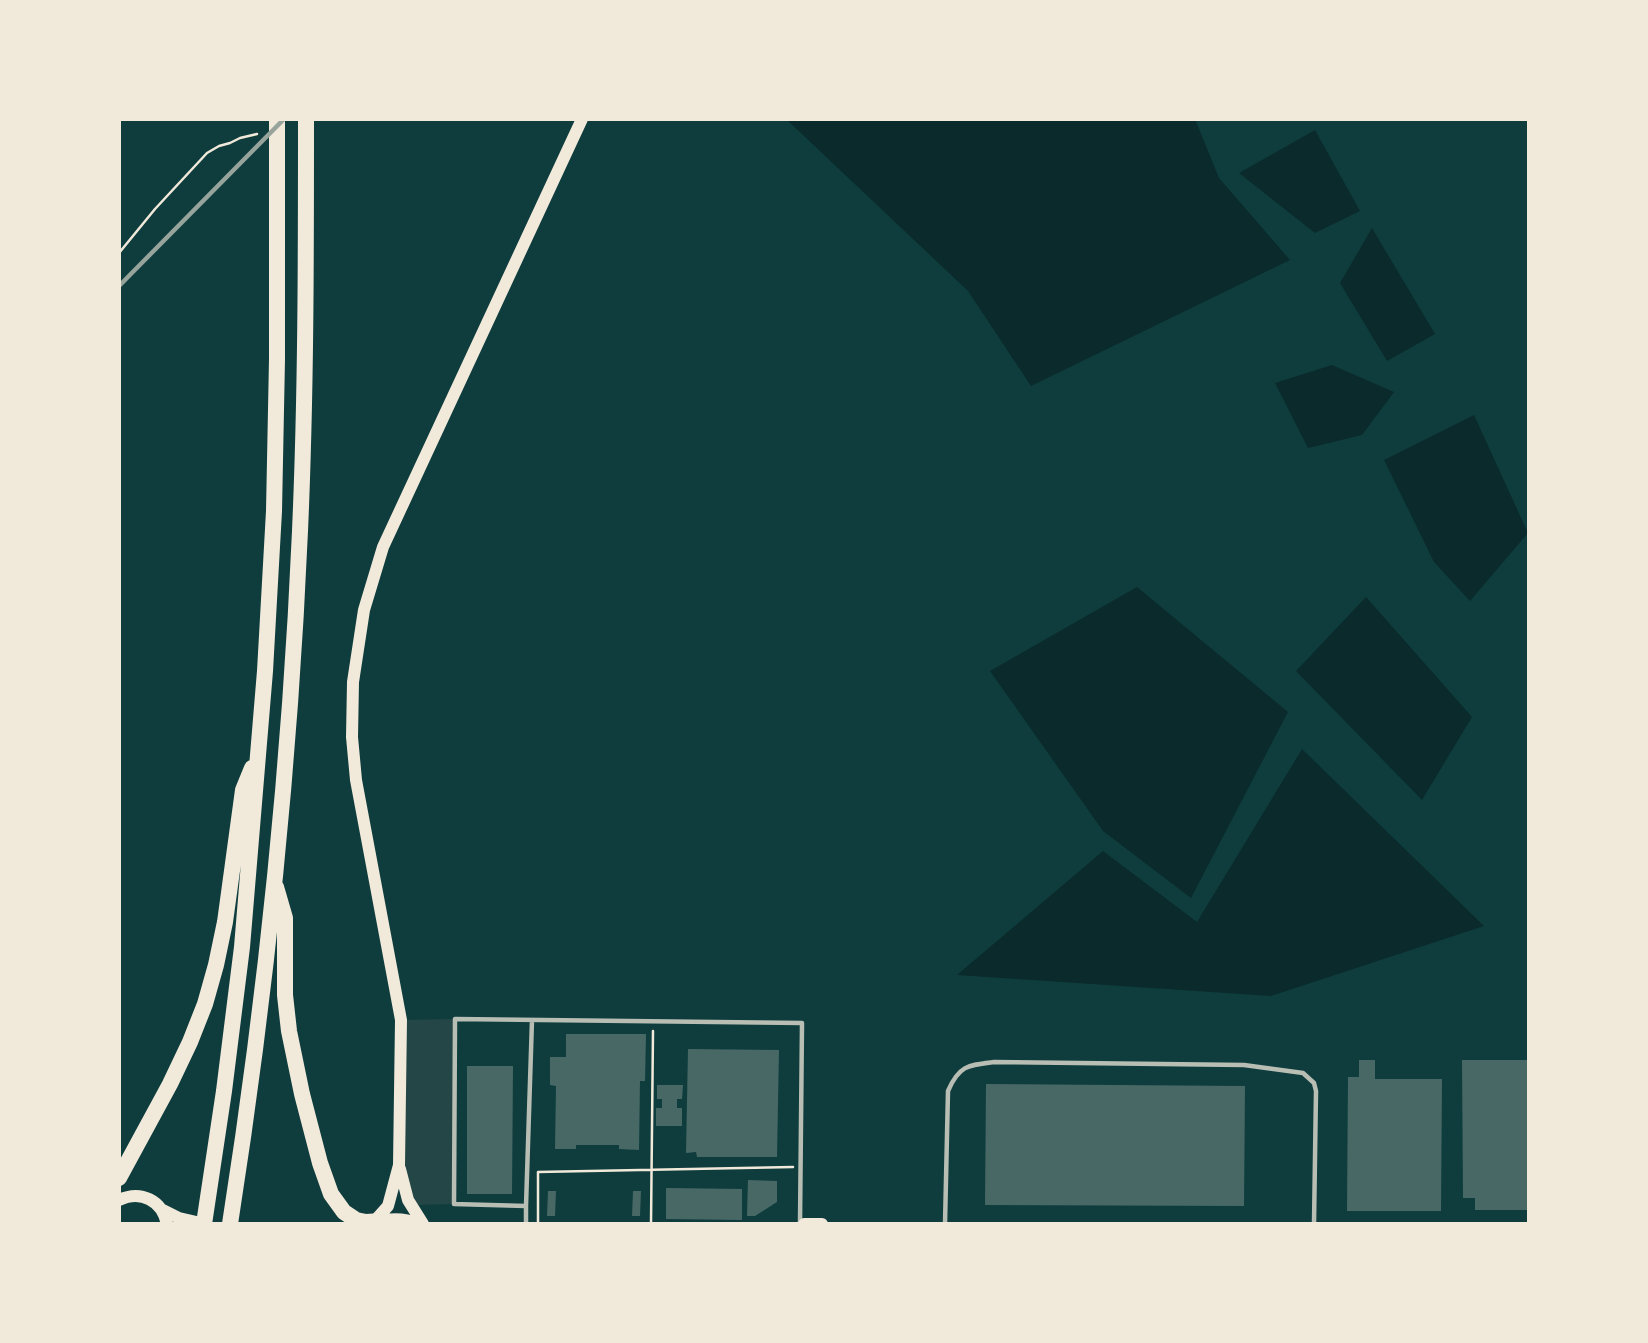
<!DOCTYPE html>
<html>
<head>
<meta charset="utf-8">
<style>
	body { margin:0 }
	#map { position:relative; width:1648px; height:1343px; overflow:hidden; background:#0f3d3e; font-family:Lora,serif }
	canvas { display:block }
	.frame { position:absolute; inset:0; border:121px solid #f1e9da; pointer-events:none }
</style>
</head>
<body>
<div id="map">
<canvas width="1648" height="1343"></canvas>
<div class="frame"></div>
</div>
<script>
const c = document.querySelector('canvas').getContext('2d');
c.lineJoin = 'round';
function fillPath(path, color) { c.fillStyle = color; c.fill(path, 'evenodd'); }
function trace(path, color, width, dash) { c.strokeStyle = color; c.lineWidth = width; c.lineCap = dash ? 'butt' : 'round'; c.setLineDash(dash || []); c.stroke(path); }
fillPath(new Path2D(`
	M455 1019 454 1204 411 1205 399 1165 401 1020Z`), '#244646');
fillPath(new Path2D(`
	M786 119H1195L1219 178 1290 260 1031 386 968 291Z
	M1315 130 1360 211 1315 233 1239 173Z
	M1372 228 1435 334 1387 361 1340 283Z
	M1332 365 1394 392 1362 435 1308 448 1275 383Z
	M1474 415 1528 533 1470 601 1434 562 1384 460Z
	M1137 587 1288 712 1191 898 1103 831 990 671Z
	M1366 597 1472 717 1422 800 1296 671Z
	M1302 749 1484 926 1271 996 957 975 1103 851 1197 922Z`), '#0a2a2b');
fillPath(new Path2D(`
	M566 1034H646L645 1081H640L639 1150 619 1149V1145H576V1149H555L556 1086 550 1085V1057H566Z
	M688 1049 779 1050 777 1157H697L696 1152 686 1153Z
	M1359 1060H1375V1079H1442L1441 1211H1347L1348 1077H1359Z
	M1462 1060H1529V1210H1475V1198H1463Z
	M467 1066H513L512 1194H467Z
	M986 1084 1245 1086 1244 1206 985 1205Z
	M657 1085H683L682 1099H677V1108H682V1126H656V1108H662V1099H657Z
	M748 1180 777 1181V1202L755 1216H747Z
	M666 1188 742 1189V1220L666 1219Z
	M548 1191H556L555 1216H547Z
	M633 1191H641L640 1216H632Z`), '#486865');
trace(new Path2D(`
	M119 253 155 209 207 153 219 146 230 143 240 138 257 134
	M538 1172 793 1167
	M538 1224V1172
	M651 1224 653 1031`), '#f1e9da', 2.5);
trace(new Path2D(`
	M532 1020 526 1206 454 1204 455 1019C571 1020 686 1022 802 1023L800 1223
	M526 1206V1224
	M945 1224 948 1091C959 1065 969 1065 994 1062L1244 1065 1303 1073 1314 1083 1316 1091 1314 1224`), '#b8beb3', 4.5);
trace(new Path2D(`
	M400 1169 408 1200 423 1224
	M119 1200C141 1190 162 1200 167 1224
	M161 1209 179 1218 205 1224
	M375 1223C391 1217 404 1218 419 1224
	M372 1224 388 1206 399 1165 401 1020 356 780 352 737 353 682 364 610 383 547 582 119
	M804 1224H822`), '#f1e9da', 12);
trace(new Path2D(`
	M276 887 285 918V995L289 1031 302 1094 320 1163 331 1194 344 1212 356 1220 366 1222 382 1221
	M119 1178 170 1084 190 1042 205 1004 216 965 225 922 243 790 252 768
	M204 1224 224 1091 242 947 265 671 274 511 277 359V119
	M230 1224C266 995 290 763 300 531 306 394 306 257 306 119`), '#f1e9da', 16);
trace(new Path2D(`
	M119 286 284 119`), '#97a49c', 4.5);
</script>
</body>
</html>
